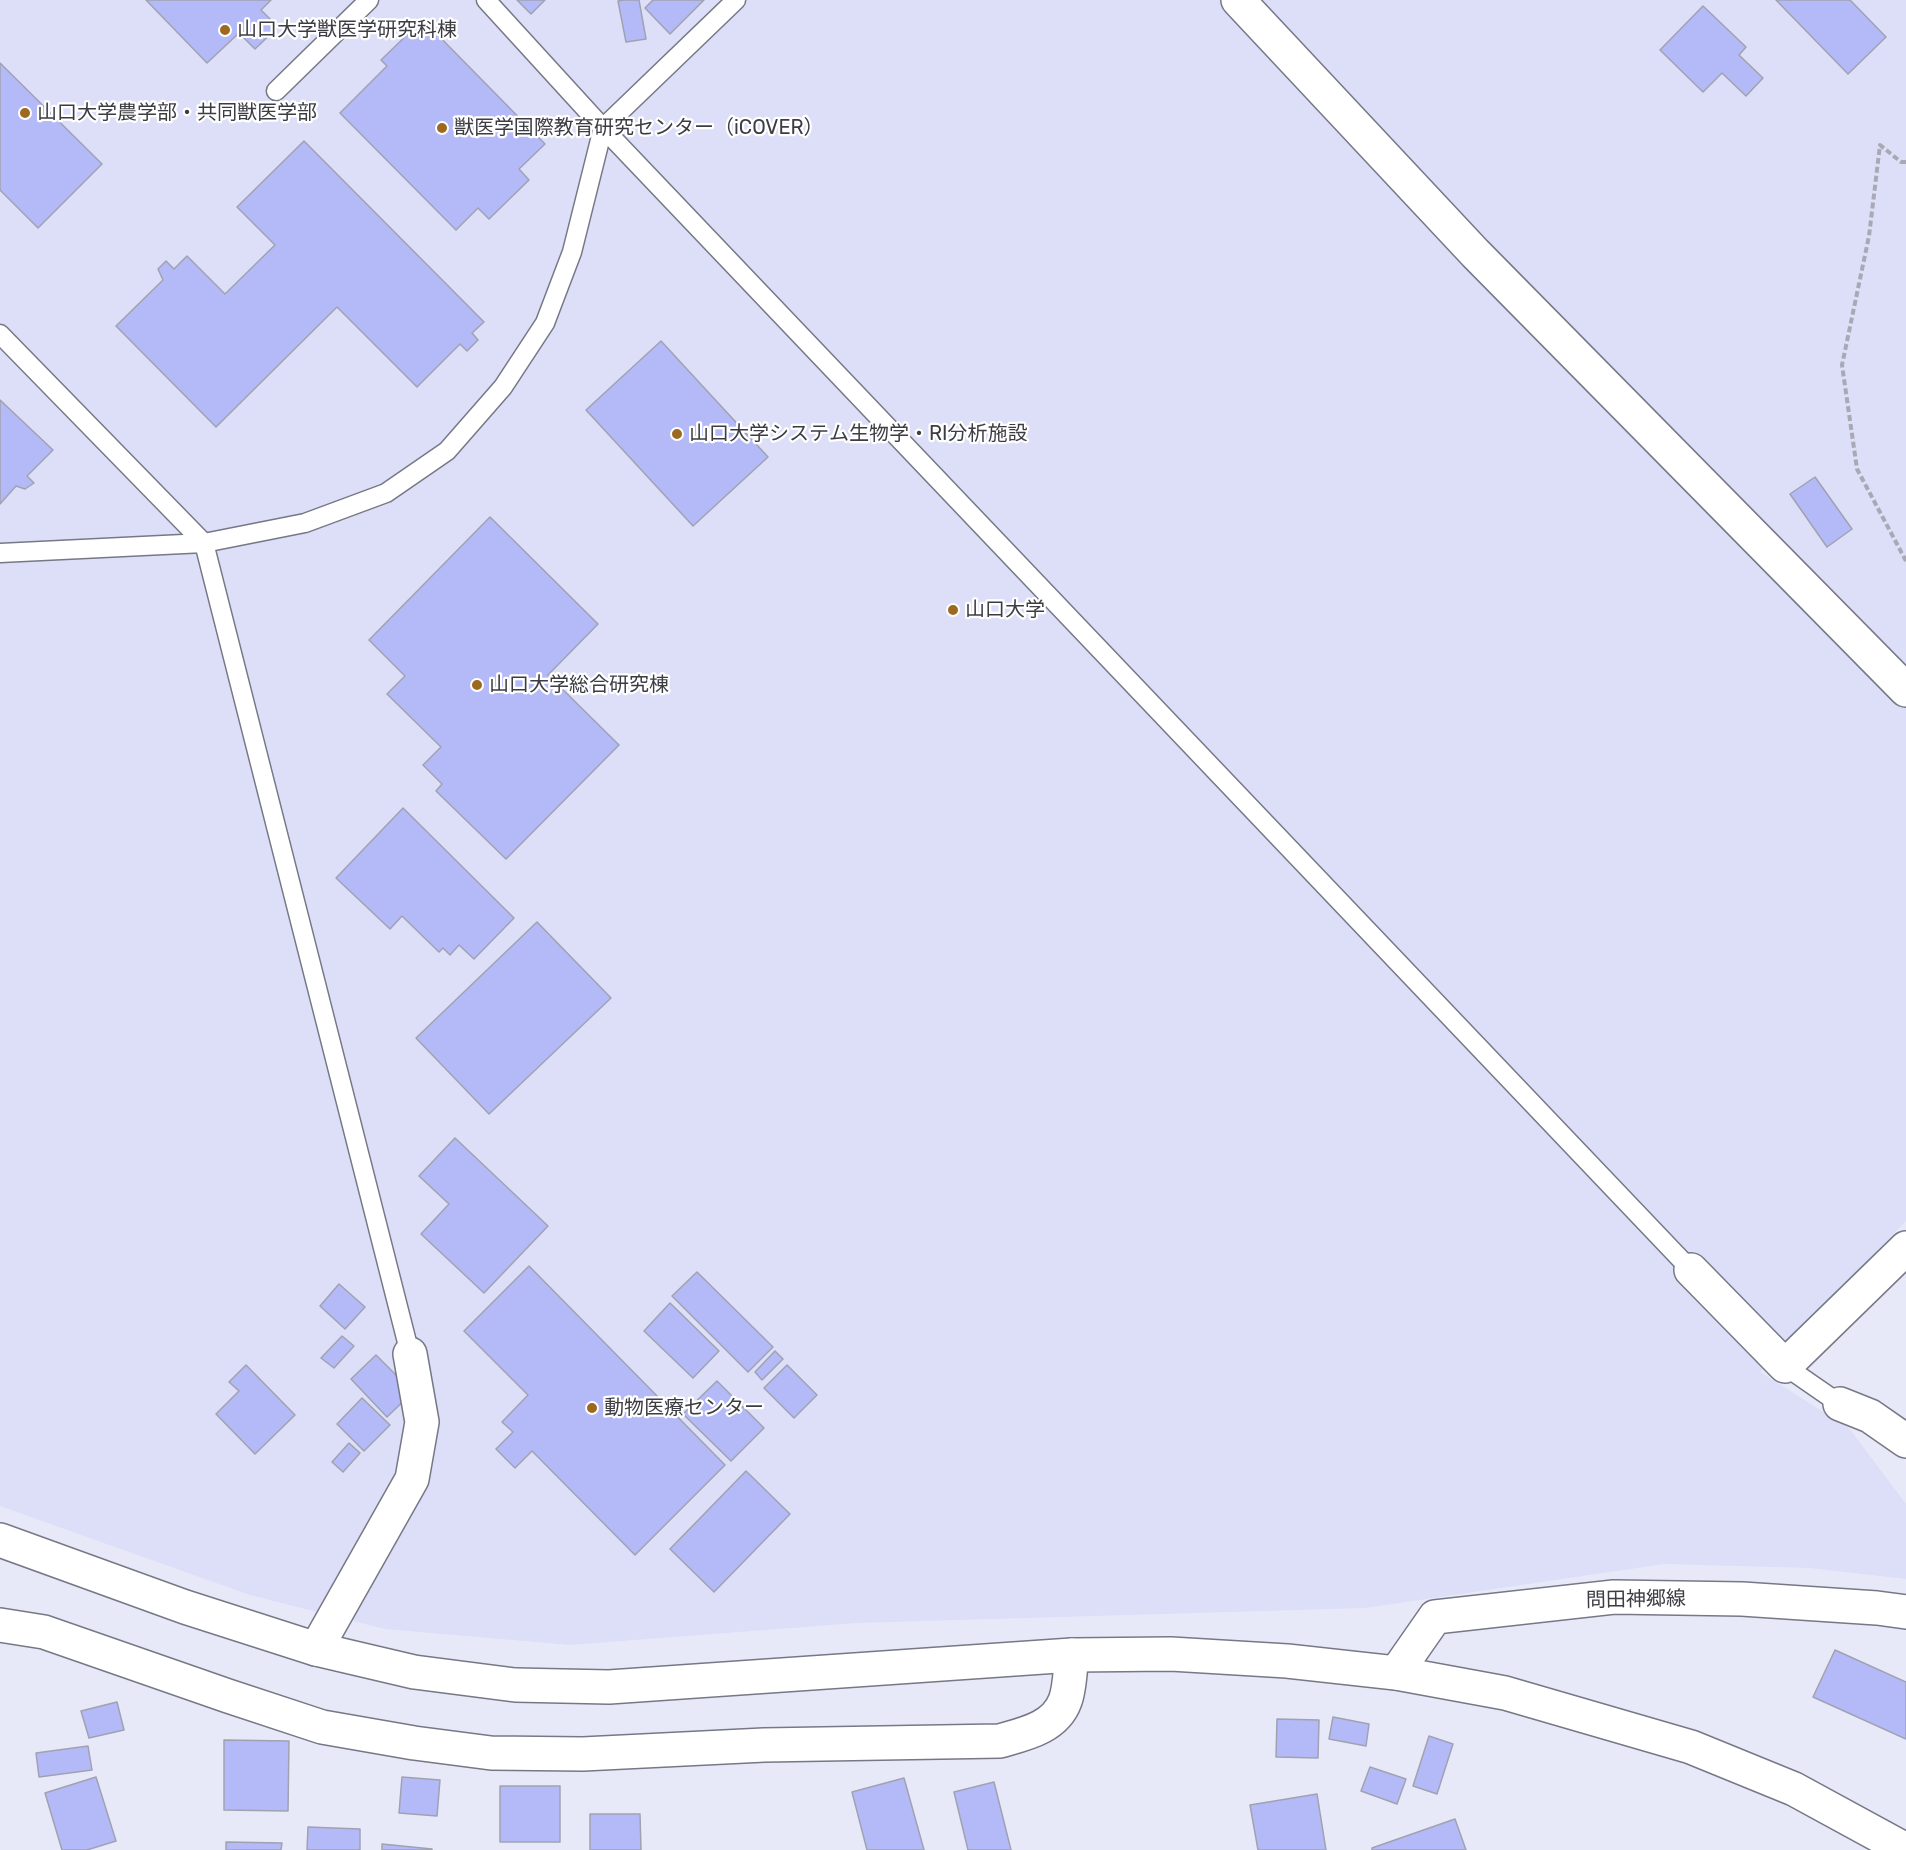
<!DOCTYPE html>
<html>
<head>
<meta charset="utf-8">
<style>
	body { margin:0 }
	canvas { display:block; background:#e7e9f9 }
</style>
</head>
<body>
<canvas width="1906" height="1850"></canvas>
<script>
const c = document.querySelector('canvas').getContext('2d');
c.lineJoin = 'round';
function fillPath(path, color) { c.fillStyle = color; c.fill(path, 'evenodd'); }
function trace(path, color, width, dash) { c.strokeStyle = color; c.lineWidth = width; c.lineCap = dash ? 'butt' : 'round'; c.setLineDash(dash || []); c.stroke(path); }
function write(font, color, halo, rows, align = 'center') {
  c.font = font + ' Rubik,"Noto Sans JP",sans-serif'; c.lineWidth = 4.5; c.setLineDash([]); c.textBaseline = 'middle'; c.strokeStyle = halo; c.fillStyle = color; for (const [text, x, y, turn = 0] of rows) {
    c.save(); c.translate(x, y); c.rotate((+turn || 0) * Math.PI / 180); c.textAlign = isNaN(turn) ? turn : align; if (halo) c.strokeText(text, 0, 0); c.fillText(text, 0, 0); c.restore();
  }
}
fillPath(new Path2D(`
	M0 0H1906V1221L1760 1372 1849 1428 1906 1504V1579L1810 1568 1664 1564 1365 1608 857 1623 570 1645 385 1629 250 1595 0 1506Z`), '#dcdff7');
const building = new Path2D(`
	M146 0H271L261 10 278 27 255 49 239 33 207 63Z
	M517 0H545L531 14Z
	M624 0H639L646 39 626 42 618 1Z
	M653 0H704L670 34 645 8Z
	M1776 0H1850L1886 37 1848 74Z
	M1703 6 1746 47 1739 55 1763 78 1746 96 1722 73 1703 92 1660 50Z
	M428 25 545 144 519 169 529 180 489 219 478 208 456 230 340 113 387 66 381 60 411 31 416 36Z
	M0 63 102 164 38 228 0 190Z
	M304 141 484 322 472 333 478 340 467 351 460 344 417 387 337 307 216 427 116 326 163 280 158 269 166 261 174 269 187 256 225 294 275 245 237 207Z
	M661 341 768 457 693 526 586 410Z
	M0 400 53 450 27 476 34 483 25 489 16 486 0 504Z
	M1815 477 1852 529 1827 547 1790 494Z
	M490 517 598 624 548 675 619 745 506 859 436 791 442 784 423 765 441 747 387 694 405 676 369 640Z
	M403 808 514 918 474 959 459 945 450 955 443 948 439 952 402 916 390 929 336 878Z
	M537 922 611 998 489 1114 416 1038Z
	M455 1138 548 1226 484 1293 421 1234 449 1204 419 1176Z
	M529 1266 725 1465 635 1555 532 1451 515 1468 496 1449 513 1432 502 1422 528 1395 464 1331Z
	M697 1272 773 1347 748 1372 672 1296Z
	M339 1284 365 1307 345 1329 320 1306Z
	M670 1303 719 1351 693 1378 644 1331Z
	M342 1336 354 1346 334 1368 321 1358Z
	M775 1351 783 1359 762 1380 755 1372Z
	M376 1355 413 1392 387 1417 351 1379Z
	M246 1365 295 1415 255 1454 216 1414 239 1391 229 1382Z
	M787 1365 817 1395 794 1418 764 1388Z
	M717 1381 764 1428 731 1461 683 1414Z
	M362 1398 390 1425 364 1451 337 1424Z
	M349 1443 360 1453 343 1472 332 1462Z
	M746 1471 790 1514 714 1592 670 1549Z
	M1835 1650 1906 1682V1739L1813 1697Z
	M117 1702 124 1730 89 1738 81 1711Z
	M1333 1717 1369 1724 1366 1746 1329 1739Z
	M1277 1719 1319 1720 1318 1758 1276 1757Z
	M1429 1736 1453 1744 1437 1794 1413 1786Z
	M224 1740 289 1741 288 1811 224 1810Z
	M88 1746 92 1770 39 1777 36 1753Z
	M1370 1767 1406 1779 1397 1804 1361 1791Z
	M96 1777 116 1841 87 1850H62L45 1793Z
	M402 1777 440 1780 437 1816 399 1813Z
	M904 1778 924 1850H867L852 1792Z
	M994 1782 1011 1850H968L954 1792Z
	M500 1786H560V1842H500Z
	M1317 1794 1326 1850H1258L1250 1805Z
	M590 1814H640L641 1850H590Z
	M1455 1819 1466 1850H1372V1848Z
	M308 1827 360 1829V1850H307Z
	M226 1842 282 1843 281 1850H226Z
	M382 1844 432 1849V1850H382Z`);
fillPath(building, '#b4baf8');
trace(building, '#a0a2b1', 1.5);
const lane = new Path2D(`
	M486 0 603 128 1691 1270
	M276 91 369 0
	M0 334 204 543 410 1354
	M0 553 204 543 305 523 386 493 447 451 503 387 545 323 572 252 603 128 736 0
	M1785 1366 1840 1404`);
const street = new Path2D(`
	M1238 0 1475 253 1906 690
	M1691 1270 1785 1366 1906 1248
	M1840 1404 1870 1416 1906 1441
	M0 1625 44 1632 228 1696 322 1727 414 1743 491 1753 583 1754 764 1745 1000 1741C1024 1734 1055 1728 1065 1701 1070 1689 1070 1668 1072 1655
	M316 1649 412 1479 422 1422 410 1354
	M1396 1673 1435 1617 1614 1597 1742 1599 1877 1608 1906 1612`);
const secondary = new Path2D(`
	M0 1540 185 1607 316 1649 414 1672 515 1685 609 1687 1072 1655 1171 1654 1287 1661 1396 1673 1505 1693 1691 1747 1794 1789 1906 1850`);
trace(lane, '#767886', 21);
trace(street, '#767886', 36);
trace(secondary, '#767886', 36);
trace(new Path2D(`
	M1906 162H1901L1880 145 1869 236 1842 365 1857 469 1906 561`), '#a8a9b5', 4, [6, 3]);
trace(lane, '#fff', 18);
trace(street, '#fff', 33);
trace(secondary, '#fff', 33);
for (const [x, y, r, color] of [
	[225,30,6,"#9d6820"],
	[25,113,6,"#9d6820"],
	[442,128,6,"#9d6820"],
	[677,434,6,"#9d6820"],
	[953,610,6,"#9d6820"],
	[477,685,6,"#9d6820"],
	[592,1408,6,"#9d6820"]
]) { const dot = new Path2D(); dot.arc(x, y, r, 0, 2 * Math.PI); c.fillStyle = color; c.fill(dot); trace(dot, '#fff', 2); }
write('20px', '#3c3c43', '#fff', [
	["山口大学獣医学研究科棟",237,30],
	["山口大学農学部・共同獣医学部",37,113],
	["獣医学国際教育研究センター（iCOVER）",454,128],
	["山口大学システム生物学・RI分析施設",689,434],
	["山口大学",965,610],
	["山口大学総合研究棟",489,685],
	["動物医療センター",604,1408]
], 'left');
write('20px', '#3c3c43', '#fff', [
	["問田神郷線",1636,1600,-1]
]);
</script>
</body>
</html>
